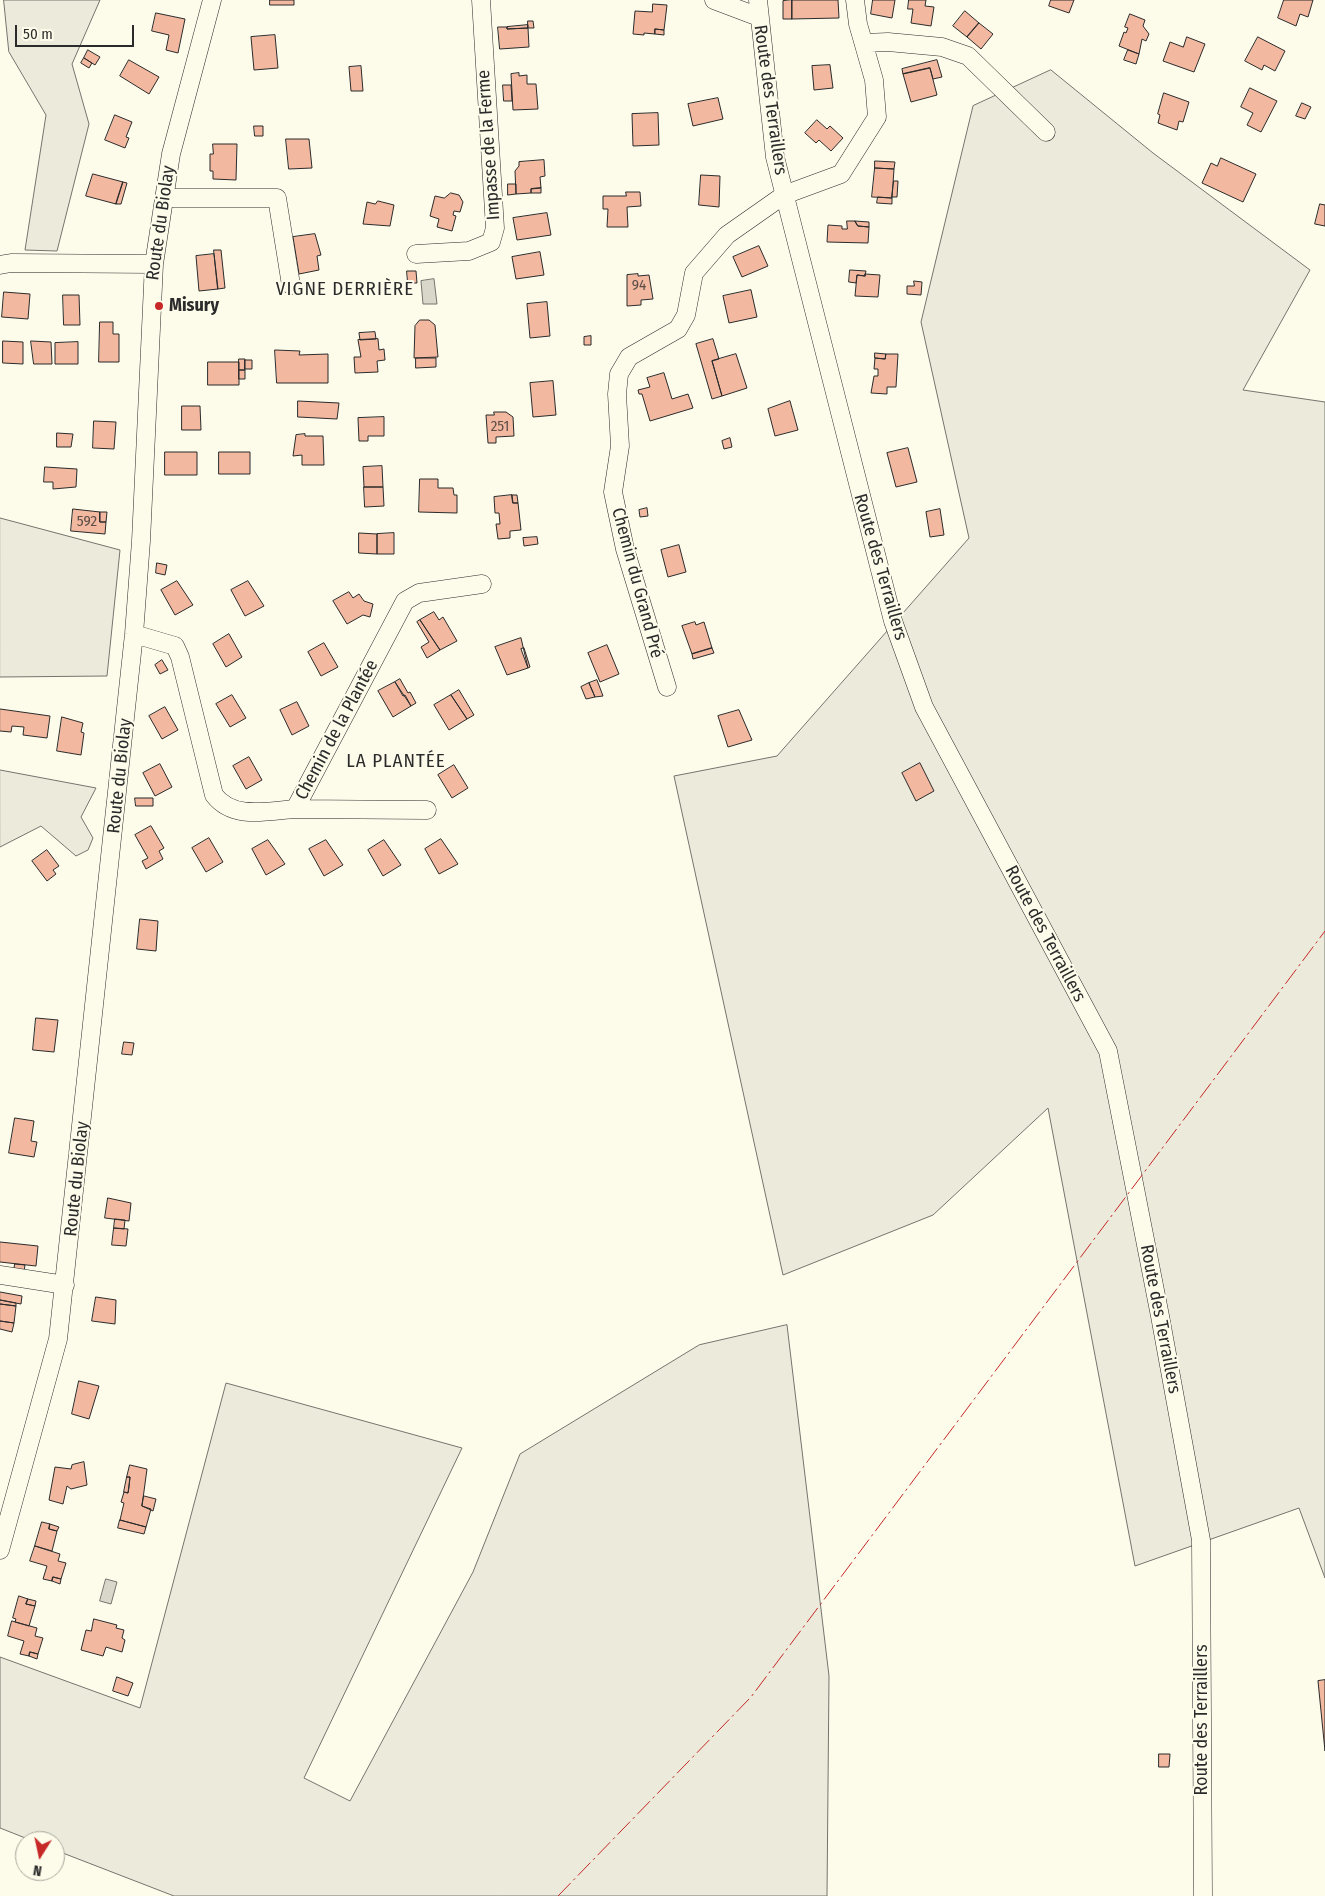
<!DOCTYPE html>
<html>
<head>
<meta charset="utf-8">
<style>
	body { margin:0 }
	#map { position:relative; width:1325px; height:1896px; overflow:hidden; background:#fdfbea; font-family:"Fira Sans Condensed",sans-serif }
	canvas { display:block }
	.north { position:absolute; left:15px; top:1831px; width:50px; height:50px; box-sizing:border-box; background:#fdfbea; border:1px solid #a9a89e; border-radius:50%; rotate:190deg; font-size:14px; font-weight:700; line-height:20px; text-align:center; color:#2b2b2b }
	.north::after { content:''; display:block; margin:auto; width:18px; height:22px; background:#c62828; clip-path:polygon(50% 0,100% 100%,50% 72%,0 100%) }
	.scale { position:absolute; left:15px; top:25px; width:119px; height:22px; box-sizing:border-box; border:2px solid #2b2b2b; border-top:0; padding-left:6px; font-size:15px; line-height:18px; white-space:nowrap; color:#2b2b2b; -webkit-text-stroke:4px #fdfbea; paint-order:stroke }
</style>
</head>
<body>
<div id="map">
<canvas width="1325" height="1896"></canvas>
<div class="north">N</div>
<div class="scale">50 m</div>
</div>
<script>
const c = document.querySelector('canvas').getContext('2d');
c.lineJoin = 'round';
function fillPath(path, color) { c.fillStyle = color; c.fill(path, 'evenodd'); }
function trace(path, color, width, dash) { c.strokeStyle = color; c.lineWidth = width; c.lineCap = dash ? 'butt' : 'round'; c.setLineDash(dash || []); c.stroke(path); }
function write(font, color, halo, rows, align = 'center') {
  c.font = font + ' "Fira Sans Condensed",sans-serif'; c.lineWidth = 4; c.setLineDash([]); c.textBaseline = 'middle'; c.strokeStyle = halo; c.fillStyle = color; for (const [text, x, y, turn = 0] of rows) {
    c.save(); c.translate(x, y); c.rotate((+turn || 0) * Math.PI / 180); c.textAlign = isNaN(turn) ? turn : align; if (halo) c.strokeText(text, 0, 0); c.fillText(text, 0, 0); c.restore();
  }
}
const green = new Path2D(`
	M4 0H100L72 64 89 124 57 251 25 250 46 115 9 52Z
	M1051 70 1153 153 1310 270 1243 390 1325 402V1578L1299 1508 1135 1566 1048 1108 933 1215 783 1275 674 776 777 756 969 538 921 322 973 106Z
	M0 518 120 550 107 676 0 677Z
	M0 770 96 788 81 817 93 838 88 850 76 856 41 826 0 847Z
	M787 1325 829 1676 827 1896H174L55 1850V1841H33L0 1828V1657L140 1708 226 1383 462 1448 304 1778 350 1801 473 1572 520 1454 699 1345Z`);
fillPath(green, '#ecebdb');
trace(green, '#74746e', 1);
const water = new Path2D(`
	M434 279 437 304H423L421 281Z
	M106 1579 117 1582 111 1604 100 1601Z`);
fillPath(water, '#d8d7c9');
trace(water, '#74746e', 1);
const building = new Path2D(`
	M270 0H294V5H270Z
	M792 0V19H783V1Z
	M792 0H838L839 18 792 19Z
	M873 0H895L892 18 871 14Z
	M909 0H926L925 6 934 7 931 26 911 23 913 9H908Z
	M1051 0H1074L1069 13 1049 6Z
	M1284 0H1313L1308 17 1300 14 1296 26 1278 18Z
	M653 4 667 5 664 30 655 29V34L644 33V35L633 34 635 11 652 12Z
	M965 11 979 23 967 37 953 26Z
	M156 13 185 19 178 53 166 50 169 35 152 31Z
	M1130 14 1145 20 1143 26 1149 34 1146 41 1142 39 1139 54 1119 46 1124 32 1126 33 1128 28 1125 27Z
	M528 21H533L534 28H528Z
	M979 23 993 34 981 49 967 37Z
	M528 25V28L507 29V27Z
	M498 27H507V29L528 28 529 47 500 49Z
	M655 29 664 30V35L655 34Z
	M275 35 278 68 254 70 251 37Z
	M1187 37 1205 44 1194 72 1163 61 1170 42 1183 47Z
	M1258 37 1285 51 1275 71 1264 65 1262 70 1245 61Z
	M88 50 100 57 95 65 84 58Z
	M1128 50 1139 54 1136 64 1124 60Z
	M84 58 92 63 89 68 81 63Z
	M129 60 159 77 149 94 120 76Z
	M937 60 942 77 933 79 930 68 903 74 902 69Z
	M830 65 833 88 814 90 812 66Z
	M361 66 363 91H351L349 67Z
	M930 68 937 95 911 102 903 74Z
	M519 73V76L527 75V84H536L538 109 513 110 511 74Z
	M503 85H511L512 101H504Z
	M1250 88 1277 101 1261 132 1247 125 1253 113 1241 107Z
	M1164 93 1189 102 1183 122 1179 121 1177 130 1158 123 1160 115 1158 114Z
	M718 98 723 119 693 126 688 104Z
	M1302 103 1311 107 1305 119 1296 116Z
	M658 113 659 145 633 146 632 114Z
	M115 115 132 122 126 137 129 138 125 148 105 140Z
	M817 120 827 129 830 126 843 138 831 151 819 140 816 143 805 133Z
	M254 126H263V136H255Z
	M286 139H309L312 168 289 169Z
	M213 144H237L236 180 213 179V171H210V154H213Z
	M1221 158 1256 174 1243 202 1202 183 1211 163 1217 166Z
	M544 160 545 176 540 177 541 188 531 189V193L516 194 515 171 519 166V162Z
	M875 161 895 162 894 169 875 168Z
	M875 168 894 169 892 198 872 197Z
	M93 174 123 182 116 204 86 196Z
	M701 175 720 176 719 207 699 205Z
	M894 181H898L897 197H892Z
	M123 182 127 183 121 204H116Z
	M508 184H516V194L508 195Z
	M541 188V193H531V189Z
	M626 192H640L641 206 627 207 628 227H607L608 209H603V196H626Z
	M451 193 459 195 463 202 460 212 454 211 453 215 456 216 452 231 437 227 439 219 430 216 435 196 444 198Z
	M878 197 892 198V204L877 203Z
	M378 201 394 205 390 226 363 224 367 202 375 204Z
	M1320 204 1325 205V226L1315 224Z
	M547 213 551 235 517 240 513 218Z
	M847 221H855L858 226 869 227 868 243 827 242 828 225 842 226V229H847Z
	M855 221 869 222V227L858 226Z
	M315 234 321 255 317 256 319 270 299 274 293 237Z
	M759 246 768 266 742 277 733 257Z
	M214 250H221L225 288 218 289Z
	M540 252 544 275 516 279 512 257Z
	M214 254 218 289 199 291 196 256Z
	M850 270 866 271 865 276 857 275 856 283 849 282Z
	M407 271H416L417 283H408Z
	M638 274V276L649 275 653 299 641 300V305L627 306V275Z
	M865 274 880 275 878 297 855 296 857 275 865 276Z
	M914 281 922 282 921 295 907 294V286H914Z
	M751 290 757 317 729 323 723 296Z
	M4 292 30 294 28 319 2 317Z
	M63 295H79L80 325H64Z
	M547 302 550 336 530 338 527 304Z
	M420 320H429L435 325 438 357 414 358 415 326Z
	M100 322H113V334H119V362H99Z
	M375 332 376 339 360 340 359 333Z
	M591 336V345H584V337Z
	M378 339 379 350 384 349 385 360 377 361 378 372 355 373 354 357H361L358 340Z
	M713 339 719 359 712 361 722 396 712 399 696 344Z
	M3 341 23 342V364L3 363Z
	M31 341 51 342 52 364H34Z
	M78 342V364H55V343Z
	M275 350 300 351 299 355 328 354V383H277Z
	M875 353 886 354 885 359 875 358Z
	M736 354 747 388 722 396 712 361Z
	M886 354H898L896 387H887V394L871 393 874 376H878V369H874L875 358 885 359Z
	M416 358H436V367L416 368Z
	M239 359H245V370H239Z
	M245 360H252V369H245Z
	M208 362H239V385H208Z
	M239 370H245V379H239Z
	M664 373 672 399 688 394 693 408 650 421 642 394H639L638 390 650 387 647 378Z
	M553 381 556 415 533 417 530 383Z
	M298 401 339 403 337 419 298 417Z
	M790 401 798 430 775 436 768 409Z
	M182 406H200L201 430H182Z
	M494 412H506L513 417 514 436 496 437V443H488L486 415H494Z
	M384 417V436H368V441H359L358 418Z
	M94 421 116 422 114 449 93 448Z
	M57 433 73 434 71 447H57Z
	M305 434V436H323L324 465H302V455L293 456 296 435Z
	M730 438 732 447 724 449 722 441Z
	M908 448 917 482 896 487 887 453Z
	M165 452H197V475H165Z
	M219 452H250V474H219Z
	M382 466 383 487H364L363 467Z
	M45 467 77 469 76 487 53 489V482H44Z
	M420 479H438V488H453L454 495H457V513L419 512Z
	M364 487H383L384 506 365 507Z
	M512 495 513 503H518L521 530 510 531V538L498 539 496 524H500L499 513H495L494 497Z
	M512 495H517L518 503H513Z
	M647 508 648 516 640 517 639 510Z
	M73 509 100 512V522H106L105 534 71 531Z
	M940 509 944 535 930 537 926 512Z
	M100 512H107L106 522H100Z
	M359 533 377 534V554L359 553Z
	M394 533V554H377V534Z
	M537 537 538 544 524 546 523 538Z
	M679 545 686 572 668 577 661 550Z
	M157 563 167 565 165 575 156 573Z
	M177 581 193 605 175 615 161 590Z
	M248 581 264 606 245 616 231 590Z
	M349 592 353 598 359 594 364 601 373 604 370 617 363 615 347 624 333 601Z
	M434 612 439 620 443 617 457 641 440 650 420 620Z
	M420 620 440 650 427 658 421 647 429 642 417 622Z
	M695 622 696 625 704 622 712 648 692 654 682 626Z
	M229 634 242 657 226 667 213 644Z
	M521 638 528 668 507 675 495 647Z
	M324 643 338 667 321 676 308 652Z
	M607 645 619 674 600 682 588 653Z
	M524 648 530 667 528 668 521 649Z
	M712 648 714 653 693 659 692 654Z
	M162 660 168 670 160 674 155 665Z
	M400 679 408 693 410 692 416 703 411 706 405 695 403 696 395 682Z
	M597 680 603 696 595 697 589 683Z
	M395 682 411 706 393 717 378 691Z
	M589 683 595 697 586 699 581 687Z
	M459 690 474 715 467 719 451 695Z
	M232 695 246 718 230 727 216 704Z
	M451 695 467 719 449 730 434 705Z
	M297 702 309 726 292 735 280 710Z
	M165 707 178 730 162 739 149 716Z
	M0 709 50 716 47 738 23 735 24 727 12 726 11 732 0 731Z
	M739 710 752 740 728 747 718 716Z
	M62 717 83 723 81 732 84 733 81 755 57 751Z
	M249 757 262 780 246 789 233 766Z
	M920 763 934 791 916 801 902 773Z
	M160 764 172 787 155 796 143 773Z
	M454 765 468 788 452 798 438 775Z
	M135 798H153V806H136Z
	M151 826 164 848 159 851 163 859 146 869 142 861 148 858 135 835Z
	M209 838 223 862 206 872 192 848Z
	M441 839 458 864 439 874 425 849Z
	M268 840 285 864 266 875 252 849Z
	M326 840 343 865 324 876 309 849Z
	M384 840 401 865 383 876 368 850Z
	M47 850 59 866 53 870 56 874 47 881 32 861Z
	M140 919 158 921 156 951 137 949Z
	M36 1018 58 1020 54 1052 33 1050Z
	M124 1042 134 1043 132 1055 122 1054Z
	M15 1118 34 1121 31 1141 37 1142 34 1157 9 1153Z
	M108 1198 131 1203 129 1221 105 1218Z
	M115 1219 125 1220 124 1229 114 1228Z
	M114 1228 128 1229 126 1246 112 1245Z
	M0 1242 38 1246 36 1266 0 1262Z
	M15 1264 25 1265 24 1272 14 1271Z
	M0 1292 22 1296 21 1304 0 1300Z
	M96 1297 116 1300 115 1324 92 1321Z
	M0 1300 16 1303V1306L0 1304Z
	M0 1304 16 1306 14 1323 0 1321Z
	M0 1321 14 1323 12 1332 0 1329Z
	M79 1381 99 1386 89 1419 72 1414Z
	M84 1462 87 1485 71 1489 67 1486 63 1504 49 1500 55 1467 71 1469 72 1465Z
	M130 1465 147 1469 142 1506 151 1509 146 1527 120 1520 124 1503 121 1502 124 1492 128 1493 129 1487 130 1477H127Z
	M127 1477H130L128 1493 124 1492Z
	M144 1496 156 1499 153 1511 142 1506Z
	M120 1520 146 1527 144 1534 118 1528Z
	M42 1522 50 1524 49 1529 57 1531 52 1551 35 1546Z
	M50 1524 59 1527 57 1531 49 1529Z
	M35 1546 60 1554 58 1561 66 1563 61 1579 53 1577 52 1581 43 1579 47 1566 30 1561Z
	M53 1577 61 1579 60 1584 52 1581Z
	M19 1596 28 1599 26 1604 35 1606 29 1626 15 1622 16 1619 13 1618Z
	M28 1599 36 1601 35 1606 26 1604Z
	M94 1619 117 1625 116 1628 124 1630 122 1638 125 1640 122 1652 106 1647 103 1656 81 1650 86 1630 91 1631Z
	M12 1621 37 1628 35 1636 43 1638 38 1654 30 1652 29 1656 20 1654 24 1641 8 1636Z
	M30 1652 38 1654 37 1659 29 1656Z
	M117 1677 133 1683 128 1696 113 1691Z
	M1325 1680V1751L1318 1681Z
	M1159 1754H1170L1169 1767H1159Z`);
fillPath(building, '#f2b8a0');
trace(building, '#2b2b2b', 1);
const minor = new Path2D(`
	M714 0 759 17
	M758 0 775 157 893 621 924 707 1108 1051 1160 1316 1201 1540 1203 1896
	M864 43 888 42 942 47 968 56 1046 132
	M164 198H277L291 285
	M416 254 469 251 491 242 495 228 481 0
	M0 265 11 263 154 264
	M134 634 175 646 180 657 214 795C233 820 267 811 295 809L405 601 419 593 482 584
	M667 687 625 549 613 492 620 446 617 394 619 374 629 357 678 329 686 315 694 273 727 235 784 195 841 174 877 117 874 80 858 24 855 0
	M295 809 427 810
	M0 1275 65 1285
	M0 1550 58 1339 134 634 141 541 154 264 171 154 212 0`);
trace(minor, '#2b2b2b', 19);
trace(minor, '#fdfbea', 18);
trace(new Path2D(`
	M558 1896 751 1697 1325 931`), '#c62828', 1, [18, 4, 2.5, 4]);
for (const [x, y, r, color] of [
	[159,306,5,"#c62828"]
]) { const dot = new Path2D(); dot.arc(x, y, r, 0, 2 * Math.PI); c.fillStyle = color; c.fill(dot); trace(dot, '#fdfbea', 2); }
write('15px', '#5d4e48', null, [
	["94",639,286],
	["251",500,427],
	["592",87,522]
]);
write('18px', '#2b2b2b', '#fdfbea', [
	["Route des Terraillers",770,100,82],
	["Impasse de la Ferme",489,145,-94],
	["Route du Biolay",161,223,-82],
	["Route des Terraillers",880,567,74],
	["Chemin du Grand Pré",637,583,75],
	["Chemin de la Plantée",337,730,-62],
	["Route du Biolay",120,776,-84],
	["Route des Terraillers",1045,934,62],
	["Route du Biolay",77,1179,-84],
	["Route des Terraillers",1160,1319,79],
	["Route des Terraillers",1202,1720,-90]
]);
write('bold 18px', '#2b2b2b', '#fdfbea', [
	["Misury",169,306]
], 'left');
c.letterSpacing = '1px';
write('19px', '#2b2b2b', '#fdfbea', [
	["VIGNE DERRIÈRE",345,290],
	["LA PLANTÉE",396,762]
]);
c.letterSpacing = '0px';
</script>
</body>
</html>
